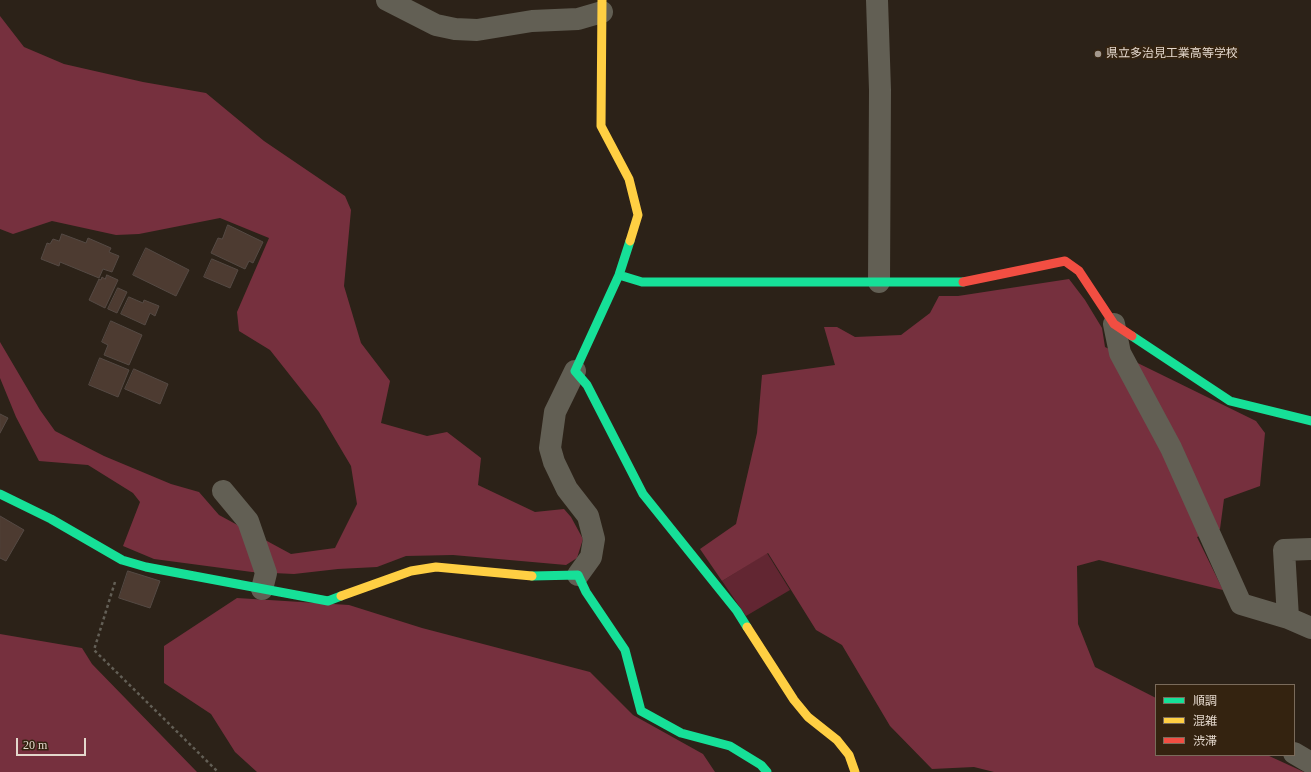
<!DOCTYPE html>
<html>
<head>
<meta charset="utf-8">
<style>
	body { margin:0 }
	#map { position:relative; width:1311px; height:772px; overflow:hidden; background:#2c2218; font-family:"Times New Roman","Noto Sans JP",serif }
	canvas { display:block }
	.legend { position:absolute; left:1155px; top:684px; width:140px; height:72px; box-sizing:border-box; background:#342310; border:1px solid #7a6b5b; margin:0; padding:5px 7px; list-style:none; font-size:12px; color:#e3d7cc }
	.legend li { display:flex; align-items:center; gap:8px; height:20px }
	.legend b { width:20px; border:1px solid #7a6b5b }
	.scale { position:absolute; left:16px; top:738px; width:70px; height:18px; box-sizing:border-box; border:2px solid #e3d7cc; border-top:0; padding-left:5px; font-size:12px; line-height:14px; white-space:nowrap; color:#e3d7cc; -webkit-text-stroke:3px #342310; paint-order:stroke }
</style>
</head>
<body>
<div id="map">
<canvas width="1311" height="772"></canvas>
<ul class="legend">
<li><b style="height:5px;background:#16e098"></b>順調</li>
<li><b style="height:5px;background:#ffcf43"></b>混雑</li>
<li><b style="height:5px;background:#f24e42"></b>渋滞</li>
</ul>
<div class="scale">20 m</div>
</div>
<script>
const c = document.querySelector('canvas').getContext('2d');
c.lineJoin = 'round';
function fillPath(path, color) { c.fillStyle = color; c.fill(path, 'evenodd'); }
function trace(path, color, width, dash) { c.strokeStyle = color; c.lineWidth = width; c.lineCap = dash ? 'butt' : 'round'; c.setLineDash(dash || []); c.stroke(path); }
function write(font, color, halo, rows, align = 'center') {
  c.font = font + ' "Times New Roman","Noto Sans JP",serif'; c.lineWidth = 4; c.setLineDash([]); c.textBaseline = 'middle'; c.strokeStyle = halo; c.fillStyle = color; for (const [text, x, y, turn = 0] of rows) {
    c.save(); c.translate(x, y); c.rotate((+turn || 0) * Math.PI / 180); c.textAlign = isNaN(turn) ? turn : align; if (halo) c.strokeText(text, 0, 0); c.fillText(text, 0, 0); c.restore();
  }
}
fillPath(new Path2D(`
	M767 553 790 590 746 616 722 581Z`), '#622632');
fillPath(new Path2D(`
	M0 16 24 47 64 64 143 82 206 93 264 141 345 196 351 210 344 286 361 343 390 381 381 423 427 436 447 432 481 458 478 485 535 512 564 509 571 517 583 539 577 558 566 565 453 555 406 556 377 567 338 569 294 574 252 572 154 559 123 546 140 502 133 493 88 465 39 461 16 417 0 378V342L40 410 55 431 104 456 171 484 199 492 219 515 291 554 335 548 357 504 351 466 319 412 270 350 239 331 237 312 269 238 220 218 139 234 116 235 52 221 13 234 0 229Z
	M1069 279 1085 300 1102 328 1105 347 1256 421 1265 433 1260 486 1224 499 1220 529 1197 537 1223 590 1099 560 1077 566 1078 624 1095 667 1156 698V755H1267L1304 772H994L974 767 932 769 890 726 842 645 816 630 768 553 722 581 700 549 736 524 757 433 762 375 835 365 824 327H837L855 337 901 335 930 313 939 296H958Z
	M237 598 349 605 422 628 590 672 633 715 703 754 715 772H257L235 752 211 714 164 683V646Z
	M0 634 82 648 92 664 197 772H0Z`), '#76303e');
const building = new Path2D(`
	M228 225 263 242 253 263 249 261 245 269 211 253 218 238 222 239Z
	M62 234 86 243 88 238 111 248 109 252 119 256 112 272 103 269 99 278 60 262 59 266 41 259 47 243 50 244 53 239 59 241Z
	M146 248 189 270 176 296 133 275Z
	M212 259 238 270 230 288 204 277Z
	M107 275 118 280 105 308 89 300 99 279 101 280 102 277 105 279Z
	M118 288 127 292 117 313 108 309Z
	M129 297 143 303 144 300 159 306 155 316 150 313 145 325 121 314Z
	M111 321 142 335 129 365 104 355 108 345 102 342Z
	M100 358 129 370 118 397 89 385Z
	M134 369 168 384 160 404 125 389Z
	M0 414 8 418 0 433Z
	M0 516 24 530 6 561 0 558Z
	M128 571 160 581 150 608 119 598Z`);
fillPath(building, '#4d3b31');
trace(building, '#554a44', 1);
trace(new Path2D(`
	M115 582 94 650 218 772`), '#635f56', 2.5, [3, 3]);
trace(new Path2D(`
	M387 0 436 25 455 29 477 30 532 21 578 19 602 12
	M877 0 880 90 879 282
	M1114 324 1120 353 1171 448 1241 604 1288 618 1311 628
	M575 371 555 412 550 448 554 462 567 489 588 516 594 539 591 557 578 575
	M223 491 248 521 266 573 262 589
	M1288 618 1284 550 1311 549
	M1294 753 1311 763`), '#625f54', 22);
trace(new Path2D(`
	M630 241 619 275 575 371 587 385 643 494 737 611 747 627
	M619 275 642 282H963
	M1132 336 1230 401 1311 421
	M0 494 51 519 122 560 146 567 328 601 341 596
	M532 576 578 575 586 592 625 650 641 711 681 733 730 746 761 765 767 772`), '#16e098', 9);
trace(new Path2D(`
	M602 0 601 126 629 179 638 215 630 241
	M341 596 411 571 436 567 532 576
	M747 627 794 700 808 717 837 740 849 755 855 772`), '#ffcf43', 9);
trace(new Path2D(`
	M963 282 1065 261 1079 271 1114 324 1132 336`), '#f24e42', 9);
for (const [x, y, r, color] of [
	[1098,54,4,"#a3988d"]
]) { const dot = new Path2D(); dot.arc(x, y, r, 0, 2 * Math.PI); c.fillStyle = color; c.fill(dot); trace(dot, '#342310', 1.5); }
write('12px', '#e3d7cc', '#342310', [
	["県立多治見工業高等学校",1106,54]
], 'left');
</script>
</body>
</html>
